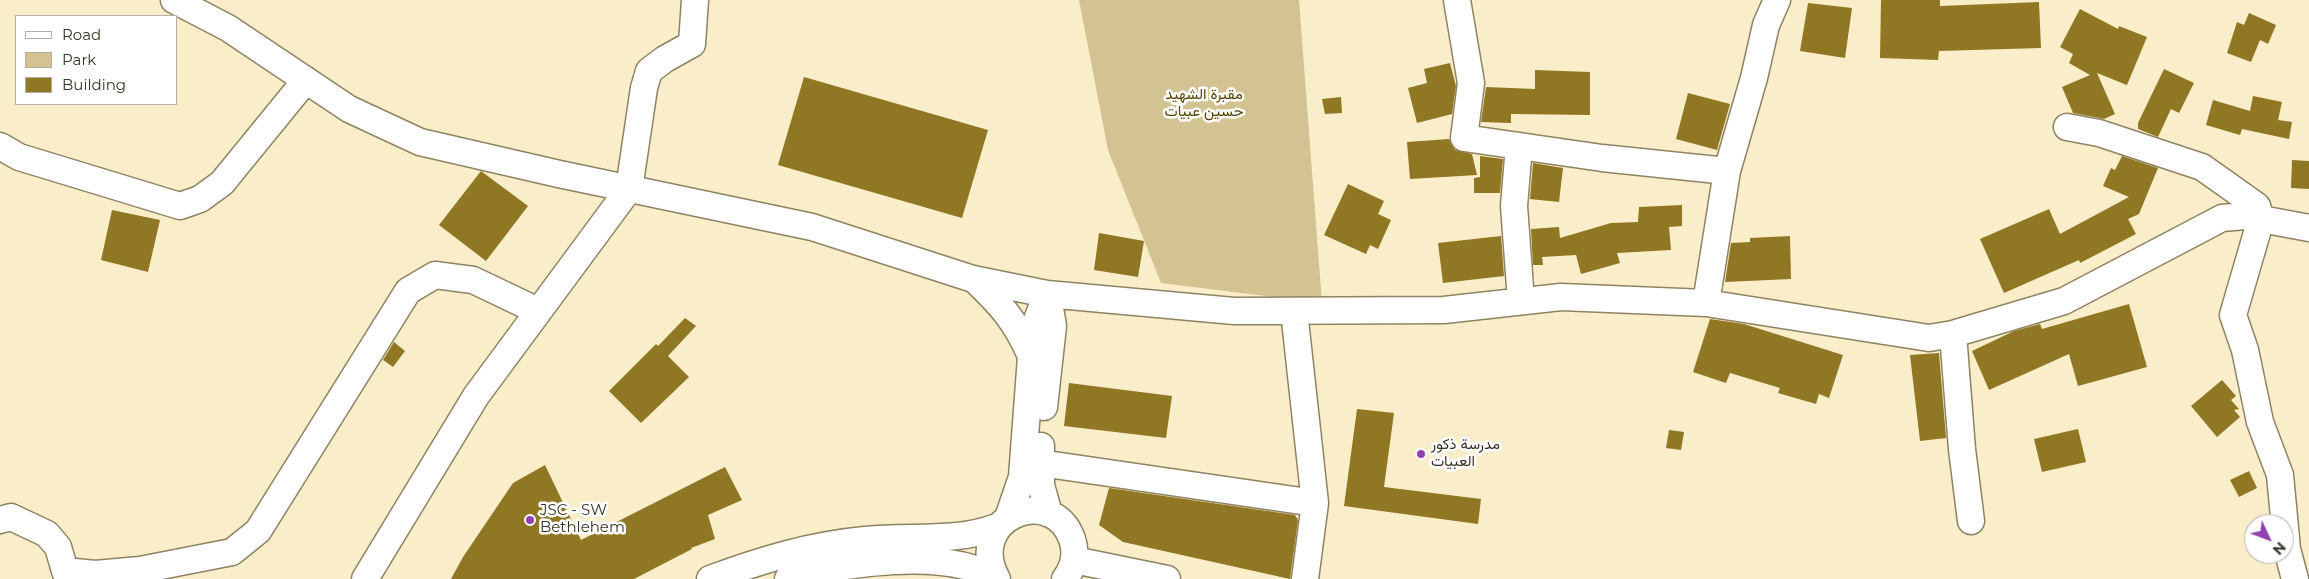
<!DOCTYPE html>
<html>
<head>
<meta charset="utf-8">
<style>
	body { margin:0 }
	#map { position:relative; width:2309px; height:579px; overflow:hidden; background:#faeeca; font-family:Montserrat,sans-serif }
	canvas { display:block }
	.legend { position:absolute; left:15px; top:15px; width:162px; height:90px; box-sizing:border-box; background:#fff; border:1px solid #b0aea8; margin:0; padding:6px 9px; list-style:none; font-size:15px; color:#393426 }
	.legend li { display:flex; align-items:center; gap:10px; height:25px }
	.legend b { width:25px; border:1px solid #b0aea8 }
	.north { position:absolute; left:2244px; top:514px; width:50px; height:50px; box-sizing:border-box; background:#fff; border:1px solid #b0aea8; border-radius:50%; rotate:133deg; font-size:14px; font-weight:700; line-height:20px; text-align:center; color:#393426 }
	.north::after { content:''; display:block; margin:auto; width:18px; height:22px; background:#9141b2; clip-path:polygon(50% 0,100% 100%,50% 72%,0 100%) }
</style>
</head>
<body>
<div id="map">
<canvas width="2309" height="579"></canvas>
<ul class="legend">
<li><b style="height:6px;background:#fff"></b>Road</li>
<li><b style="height:14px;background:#d3c392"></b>Park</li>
<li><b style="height:14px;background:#8f7723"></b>Building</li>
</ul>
<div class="north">N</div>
</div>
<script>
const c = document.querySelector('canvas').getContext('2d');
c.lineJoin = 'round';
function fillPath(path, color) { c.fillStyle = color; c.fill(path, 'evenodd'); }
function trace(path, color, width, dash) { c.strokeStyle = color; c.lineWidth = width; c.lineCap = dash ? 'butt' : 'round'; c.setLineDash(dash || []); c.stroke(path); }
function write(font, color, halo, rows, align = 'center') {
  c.font = font + ' Montserrat,Vazirmatn,sans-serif'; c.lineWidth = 5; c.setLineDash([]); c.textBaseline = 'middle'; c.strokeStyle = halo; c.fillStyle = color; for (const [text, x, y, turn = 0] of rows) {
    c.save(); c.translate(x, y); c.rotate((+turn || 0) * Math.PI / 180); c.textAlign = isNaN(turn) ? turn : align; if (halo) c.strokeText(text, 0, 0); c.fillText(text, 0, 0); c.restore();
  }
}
fillPath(new Path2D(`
	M1079 0H1299L1322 303 1161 283 1108 150Z`), '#d3c392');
fillPath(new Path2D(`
	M1881 0H1940V6L2039 2 2041 48 1939 51 1938 60 1880 58Z
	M1808 3 1852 8 1845 58 1800 51Z
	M2080 9 2118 29 2119 26 2147 37 2127 85 2097 73 2115 114 2104 119 2073 113 2062 87 2090 75 2069 63 2073 54 2060 47Z
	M2249 13 2276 25 2268 44 2260 40 2251 62 2227 53 2237 22 2244 25Z
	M1450 63 1456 86 1452 114 1417 123 1408 88 1427 83 1424 69Z
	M2164 69 2194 83 2179 113 2171 109 2158 137 2138 129V123Z
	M1535 70 1590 72V115L1511 114V123L1481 122 1486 87 1535 89Z
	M804 77 988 130 962 218 778 165Z
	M1688 93 1730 104 1717 150 1676 139Z
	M2253 96 2282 102 2278 120 2292 122 2289 139 2242 129 2240 135 2206 125 2213 100 2250 111Z
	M1341 97 1342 113 1325 114 1322 99Z
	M1449 139 1455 150 1472 154 1477 175 1410 179 1407 142Z
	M1480 156 1503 159 1500 193H1474V178L1480 177Z
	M2122 156 2158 168 2139 214 2128 219 2136 234 2080 263 2079 260 2004 293 1980 239 2049 209 2060 234 2129 197 2103 186 2111 168 2115 170Z
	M2292 160 2309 161V189L2291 188Z
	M1533 163 1563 168 1559 202 1530 199Z
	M481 171 528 206 486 261 439 225Z
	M1348 184 1384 201 1378 214 1391 220 1378 249 1370 245 1366 254 1324 235Z
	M1682 205V226L1669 227 1671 250 1617 253 1620 263 1581 274 1576 255 1542 257 1543 265H1533L1531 229 1559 227 1560 238 1611 223 1638 222 1639 207Z
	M112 210 160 220 148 272 101 260Z
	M1099 233 1144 241 1138 277 1094 270Z
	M1501 236 1504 276 1443 283 1438 243Z
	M1790 236 1791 279 1725 282 1731 243 1750 242V238Z
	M2129 304 2147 367 2078 386 2069 354 1989 390 1972 351 2014 331 2040 324 2042 329Z
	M685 318 696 326 668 356 689 377 641 423 609 391 656 344 658 346Z
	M1710 319 1744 324 1843 355 1829 398 1819 394 1816 404 1778 393 1780 388 1730 373 1726 383 1693 372Z
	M394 342 405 351 393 367 383 360Z
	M1939 353 1946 438 1920 441 1910 355Z
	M2222 380 2236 396 2231 400 2239 409 2234 410 2240 417 2217 437 2191 406Z
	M1069 383 1172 396 1166 438 1064 426Z
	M1357 409 1394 413 1384 487 1481 499 1478 524 1344 506Z
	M2078 429 2086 462 2042 472 2034 439Z
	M1669 430 1684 432 1681 450 1666 448Z
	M545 465 581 540 725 467 742 500 708 515 715 539 691 548 692 549 634 579H451L463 557 513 483Z
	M2249 471 2257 488 2239 497 2230 480Z
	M1109 488 1295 515 1298 520 1290 579 1123 542 1099 525Z`), '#8f7723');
const minor = new Path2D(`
	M174 0 228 28 349 109 420 142 559 174 812 227 973 279 1047 294 1234 311 1444 310 1561 297 1706 303 1929 338 1953 334 2064 301 2222 218 2245 216 2309 228
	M1457 0 1471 83 1464 138 1602 158 1727 171
	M2067 127 2099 133 2202 167 2257 206 2261 219 2233 315 2245 350 2260 422 2280 475 2287 549 2295 579
	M0 146 19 157 180 206 200 199 222 183 306 80
	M1519 146 1514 206 1521 301
	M974 279C1001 305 1015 320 1030 354
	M1706 303 1727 171 1754 78 1766 25 1777 0
	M1294 311 1315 503 1305 579
	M1953 334 1962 449 1971 521
	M1044 407 1053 326 1048 297
	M1041 446V485L1049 514
	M1040 463 1315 503
	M1008 518 1022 477 1033 330 1047 294
	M0 520 11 517 47 534 58 547 65 571 95 574 140 570 232 552 258 531 408 291 435 275 473 280 538 311
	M1074 560 1167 579
	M365 579 476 396 629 189 644 88 649 71 665 59 692 44 695 0
	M710 579C761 560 811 545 865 540 910 535 954 543 997 527
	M788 579C842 563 947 547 996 579
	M997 579C964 519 1051 482 1072 539 1077 553 1074 567 1065 579`);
trace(minor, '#8e8362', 29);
trace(minor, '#fff', 26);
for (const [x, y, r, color] of [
	[1421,454,5,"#9141b2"],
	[530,520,5,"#9141b2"]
]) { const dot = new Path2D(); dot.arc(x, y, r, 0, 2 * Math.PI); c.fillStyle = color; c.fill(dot); trace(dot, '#fff', 2); }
write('15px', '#564400', '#fff', [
	["مقبرة الشهيد",1204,95],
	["حسين عبيات",1204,112]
]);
write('15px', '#393426', '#fff', [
	["مدرسة ذكور",1431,445],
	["العبيات",1431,462],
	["JSC - SW",540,511],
	["Bethlehem",540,528]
], 'left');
</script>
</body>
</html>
